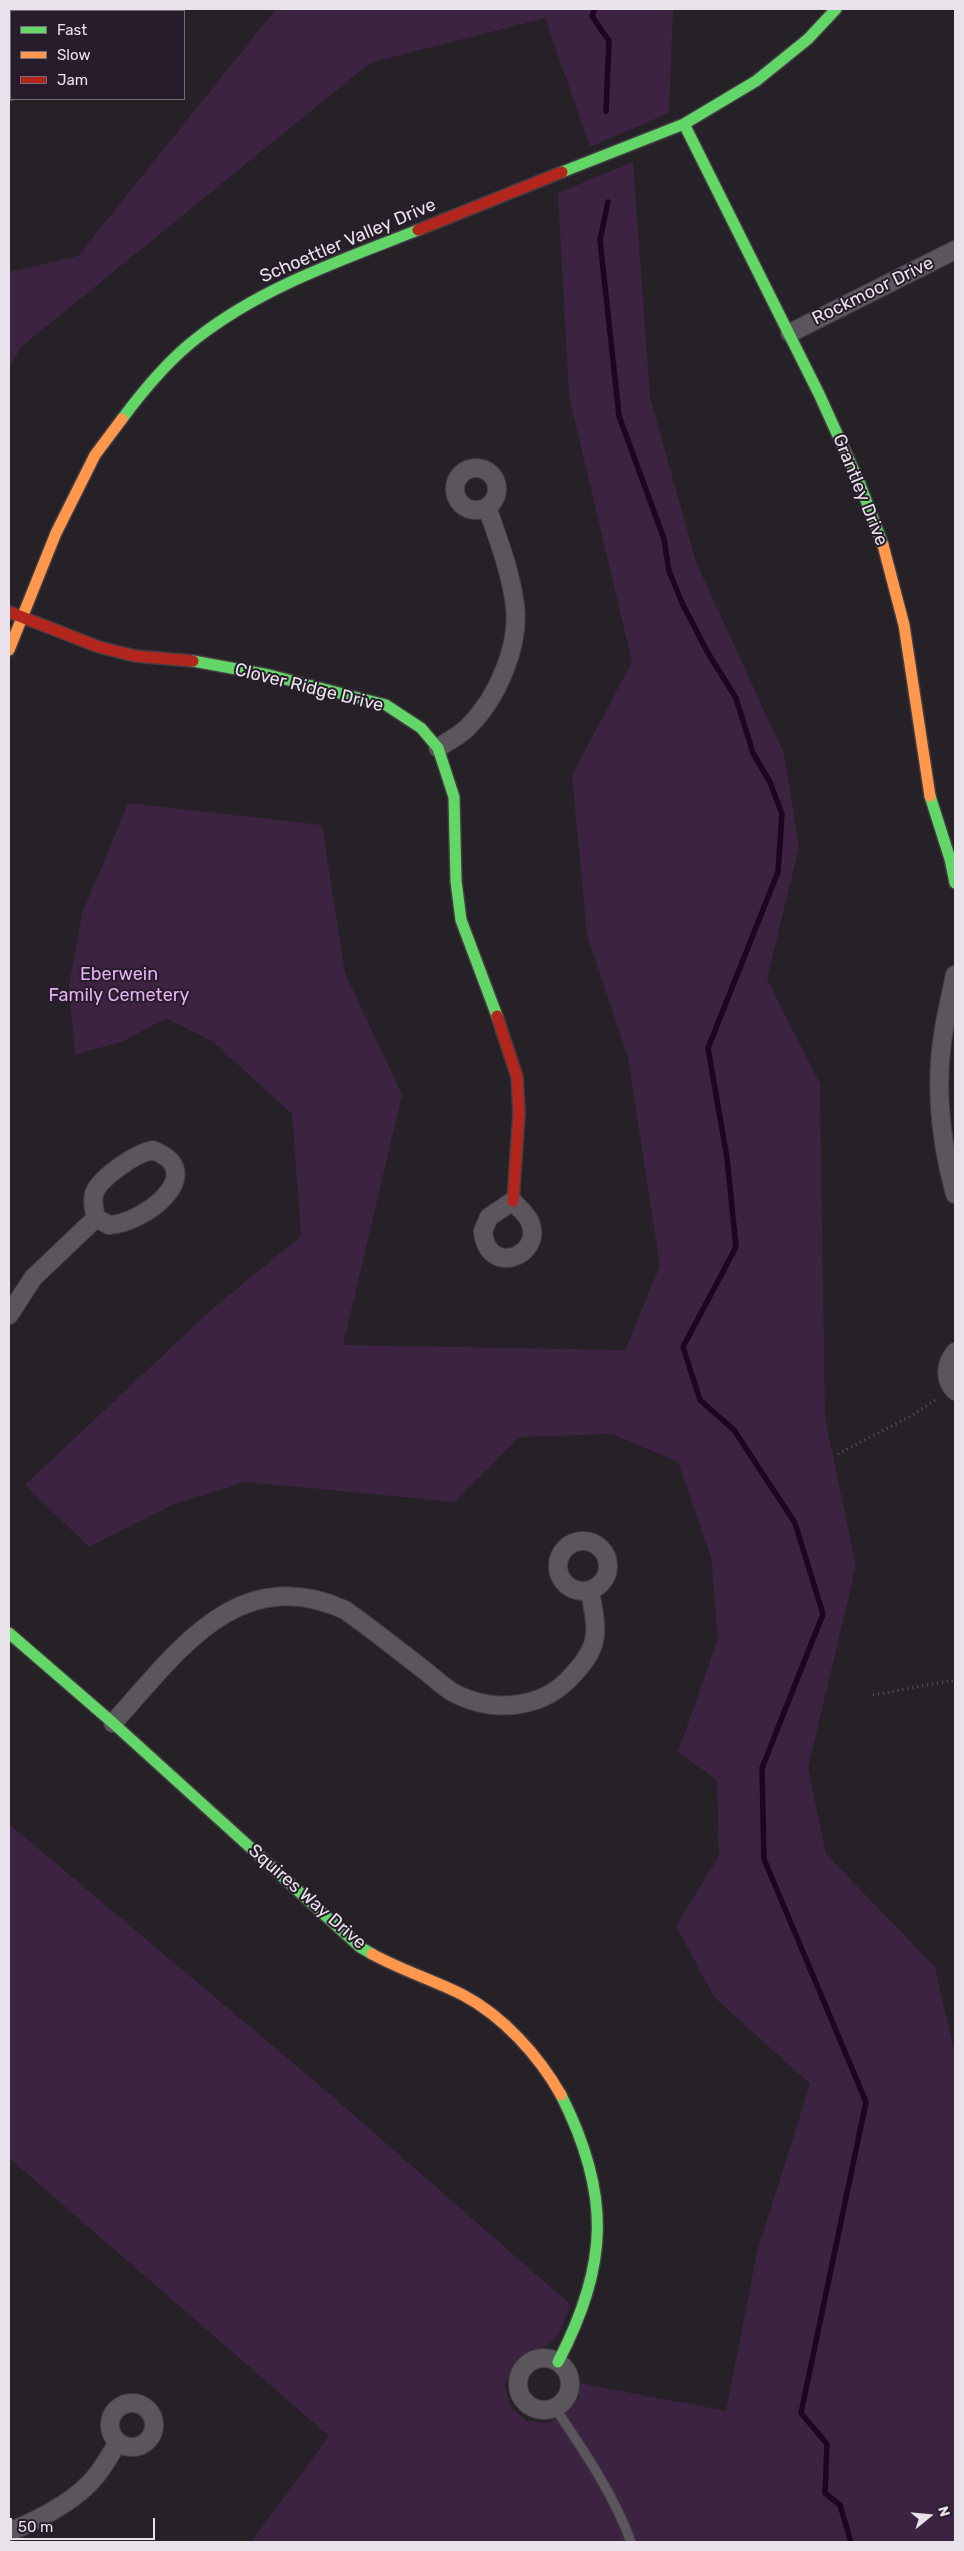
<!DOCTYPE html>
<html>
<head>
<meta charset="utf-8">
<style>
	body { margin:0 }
	#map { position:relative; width:964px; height:2551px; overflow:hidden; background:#262027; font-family:Rubik,sans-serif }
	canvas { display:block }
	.frame { position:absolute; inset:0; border:10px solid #e9e2eb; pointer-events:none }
	.legend { position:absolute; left:10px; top:10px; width:175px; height:90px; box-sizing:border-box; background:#271d2a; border:1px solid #756c77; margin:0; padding:6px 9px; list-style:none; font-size:15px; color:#e9e2eb }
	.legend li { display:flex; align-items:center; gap:10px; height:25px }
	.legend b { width:25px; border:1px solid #756c77 }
	.north { position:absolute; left:904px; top:2491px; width:50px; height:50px; -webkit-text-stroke:4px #271d2a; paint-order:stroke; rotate:73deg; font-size:14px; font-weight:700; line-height:20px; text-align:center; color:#e9e2eb }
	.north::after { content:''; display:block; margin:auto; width:18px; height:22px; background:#e9e2eb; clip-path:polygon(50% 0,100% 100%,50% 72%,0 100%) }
	.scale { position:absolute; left:10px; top:2518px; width:145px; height:22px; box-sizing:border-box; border:2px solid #e9e2eb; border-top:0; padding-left:6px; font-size:15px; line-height:18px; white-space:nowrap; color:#e9e2eb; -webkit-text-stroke:4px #271d2a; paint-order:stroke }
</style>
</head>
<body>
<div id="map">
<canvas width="964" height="2551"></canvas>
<div class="frame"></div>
<ul class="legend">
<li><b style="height:6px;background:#63d668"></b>Fast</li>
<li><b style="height:6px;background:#ff974d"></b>Slow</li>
<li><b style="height:6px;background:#b3261e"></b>Jam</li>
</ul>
<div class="north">N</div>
<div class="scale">50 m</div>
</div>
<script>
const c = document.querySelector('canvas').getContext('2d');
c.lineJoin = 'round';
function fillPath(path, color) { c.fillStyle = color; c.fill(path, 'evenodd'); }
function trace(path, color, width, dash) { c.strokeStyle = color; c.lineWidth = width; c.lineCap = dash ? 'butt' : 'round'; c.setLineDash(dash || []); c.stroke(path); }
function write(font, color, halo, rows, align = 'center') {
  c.font = font + ' Rubik,sans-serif'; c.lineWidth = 4; c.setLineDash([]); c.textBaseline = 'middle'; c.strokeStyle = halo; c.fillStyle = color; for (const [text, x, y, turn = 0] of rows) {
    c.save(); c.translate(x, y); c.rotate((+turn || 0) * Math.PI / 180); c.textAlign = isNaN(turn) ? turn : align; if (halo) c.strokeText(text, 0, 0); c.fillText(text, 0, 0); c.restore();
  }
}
fillPath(new Path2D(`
	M276 9H673L669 113 590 147 545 18 370 63 21 347 9 368V272L78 256Z
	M633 162 650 397 696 562 784 754 799 847 767 979 820 1084 825 1418 856 1566 808 1768 826 1854 935 1967 955 2055V2542H251L329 2436 9 2158V1824L318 2084 571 2305 559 2333 546 2346 514 2364 505 2385 511 2408 527 2421 549 2423 565 2412 579 2398V2383L726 2411 757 2252 810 2084 714 1997 676 1926 719 1856 717 1780 678 1752 718 1639 711 1557 678 1462 612 1434 519 1437 455 1502 245 1482 172 1505 89 1547 25 1485 210 1311 301 1236 292 1114 212 1041 166 1018 124 1041 75 1055 69 985 82 914 128 803 322 825 345 973 402 1095 343 1345 625 1350 660 1266 628 1057 587 935 572 775 632 662 569 396 558 193Z`), '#3c2341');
trace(new Path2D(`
	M595 9 592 16 609 41 606 111
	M608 202 600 240 619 416 664 539 669 571 683 605 708 653 736 698 753 753 770 782 782 814 778 872 708 1048 727 1158 736 1247 683 1347 700 1400 734 1430 795 1523 823 1614 762 1768 764 1859 866 2102 801 2413 827 2444 825 2493 840 2505 851 2542`), '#1f0425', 5.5);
const lane = new Path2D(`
	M555 2408C584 2451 613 2493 631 2542`);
const street = new Path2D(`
	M76 11 78 9
	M9 92 11 89
	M790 333 955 250
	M455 489a21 21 0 1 1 42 0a21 21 0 1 1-42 0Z
	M438 748C448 741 461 735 469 726 497 698 520 646 515 606 511 572 498 539 487 507
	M955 975C951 994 946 1015 943 1035 935 1087 941 1143 955 1194
	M153 1150C211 1173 143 1224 109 1225L96 1218C94 1209 92 1203 94 1194 99 1178 136 1153 153 1150Z
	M513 1201C518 1208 527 1214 530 1222 544 1256 487 1278 483 1231L489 1217Z
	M9 1315 33 1278 96 1218
	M955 1352C945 1365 944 1379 955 1391
	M558 1566a25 25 0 1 1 50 0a25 25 0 1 1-50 0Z
	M113 1723C177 1653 237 1561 345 1610 372 1629 398 1650 424 1670 435 1678 446 1690 458 1695 493 1712 539 1709 568 1680 601 1646 598 1635 590 1591
	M518 2384a26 26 0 1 1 52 0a26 26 0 1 1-52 0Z
	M110 2425a22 22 0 1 1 44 0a22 22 0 1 1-44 0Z
	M9 2532C38 2520 76 2501 96 2476 104 2466 110 2455 117 2444`);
const fast = new Path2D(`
	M684 124 819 394 859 482 883 545
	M562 172 684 124 756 81 808 39 836 9
	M122 419C142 392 171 358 197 338 262 287 342 260 418 230
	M193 661 269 675 386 705 421 728 438 748 454 797 456 881 461 920 497 1016
	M930 796 950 859 955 883
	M9 1633 113 1723 360 1947 372 1954
	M558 2362C609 2264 611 2194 561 2095`);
const slow = new Path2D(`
	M883 545 904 625 930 796
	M9 650 56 533 95 455 122 419
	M372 1954C401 1970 433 1980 463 1995 503 2016 539 2056 561 2095`);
const jam = new Path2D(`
	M418 230 562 172
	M9 612 99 647 135 656 193 661
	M497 1016 517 1077 519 1113 513 1201`);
trace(lane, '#433d43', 11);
trace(street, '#433d43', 20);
trace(fast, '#433d43', 14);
trace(slow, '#433d43', 14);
trace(jam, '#433d43', 14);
trace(new Path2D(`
	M838 1454 911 1416 937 1399
	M873 1695 955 1680`), '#5b575c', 3, [1, 4]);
trace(lane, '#5a565c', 9);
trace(street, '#5a565c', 18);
trace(fast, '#63d668', 11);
trace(slow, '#ff974d', 11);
trace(jam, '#b3261e', 11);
write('18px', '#e9e2eb', '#271d2a', [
	["Schoettler Valley Drive",348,241,-23],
	["Rockmoor Drive",873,291,-26],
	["Grantley Drive",860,490,68],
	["Clover Ridge Drive",309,688,14],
	["Squires Way Drive",307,1897,41]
]);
write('18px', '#e8b1f5', '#271d2a', [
	["Eberwein",119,975],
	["Family Cemetery",119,996]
]);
</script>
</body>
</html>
